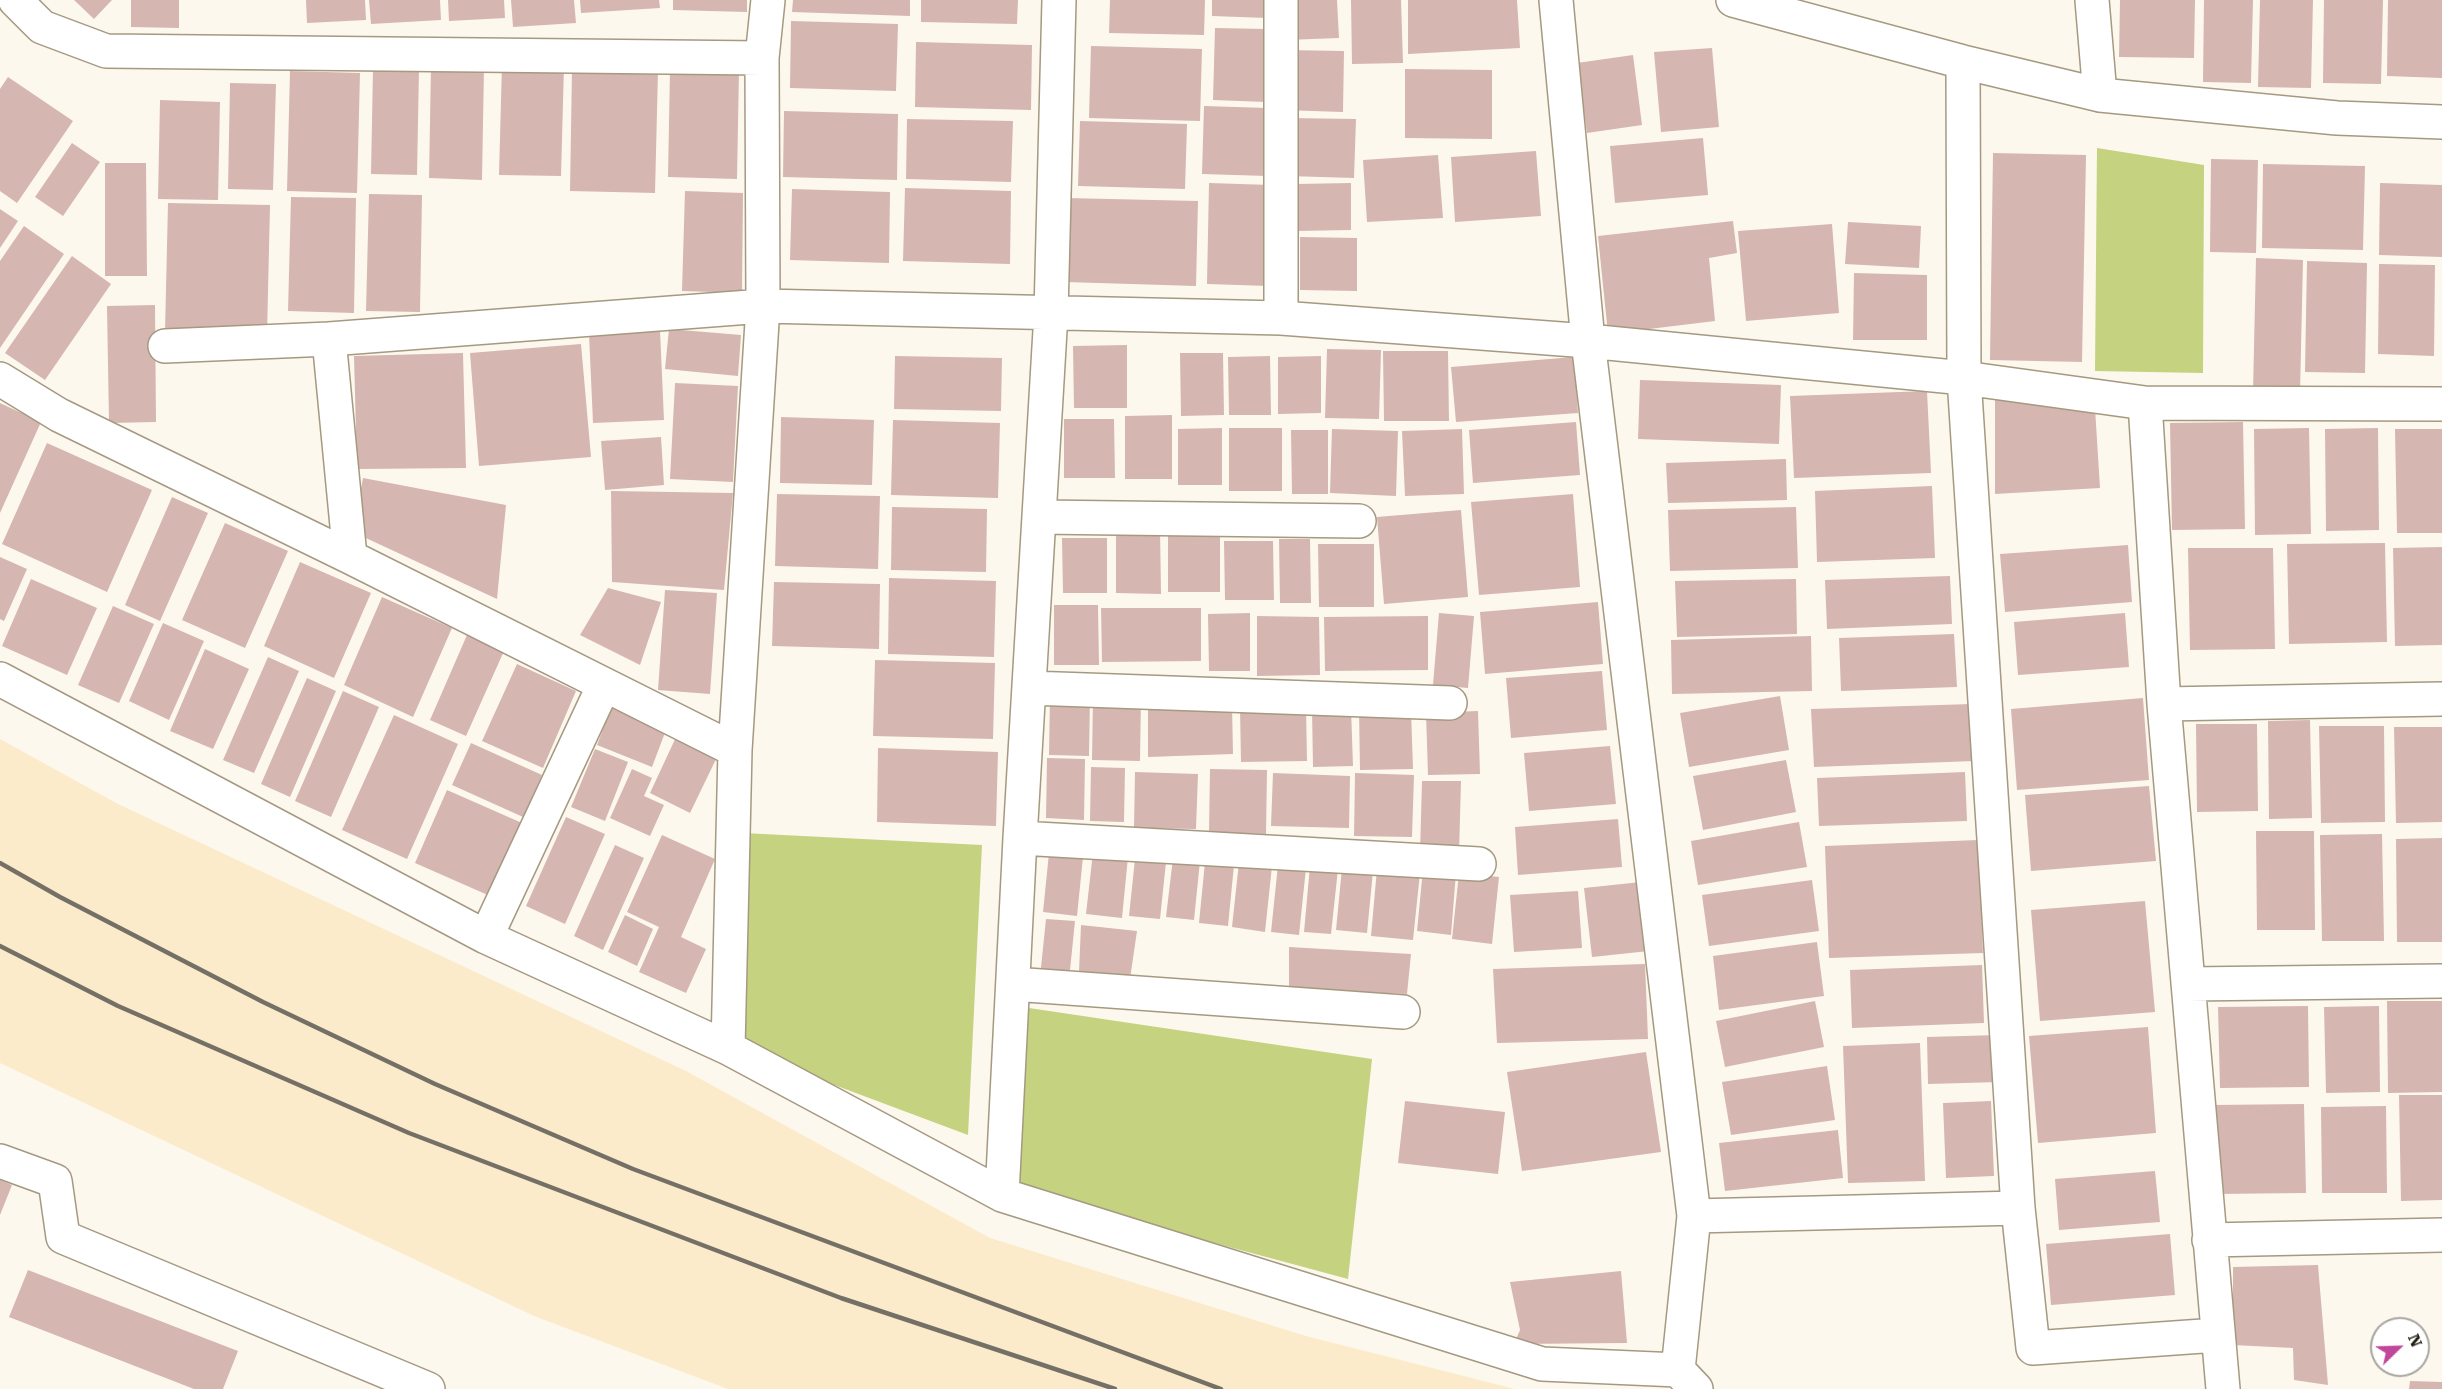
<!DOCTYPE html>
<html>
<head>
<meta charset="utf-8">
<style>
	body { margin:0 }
	#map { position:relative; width:2442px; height:1389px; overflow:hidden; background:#fdf8ed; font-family:"Roboto Serif",serif }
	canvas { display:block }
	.north { position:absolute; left:2370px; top:1317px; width:60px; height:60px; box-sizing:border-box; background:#fff; border:2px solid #a7a5a1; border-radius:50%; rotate:67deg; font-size:16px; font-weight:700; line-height:24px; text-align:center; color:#231e15 }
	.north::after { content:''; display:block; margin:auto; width:21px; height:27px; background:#c0479a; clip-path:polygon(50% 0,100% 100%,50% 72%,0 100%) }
</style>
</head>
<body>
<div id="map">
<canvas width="2442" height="1389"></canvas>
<div class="north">N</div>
</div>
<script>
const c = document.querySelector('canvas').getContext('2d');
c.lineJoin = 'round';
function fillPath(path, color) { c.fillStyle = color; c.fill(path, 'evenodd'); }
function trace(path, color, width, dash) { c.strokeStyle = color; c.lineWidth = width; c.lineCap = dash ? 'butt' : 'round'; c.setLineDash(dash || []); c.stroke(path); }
fillPath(new Path2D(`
	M0 739 118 804 686 1071 990 1238 1306 1336 1515 1389H728L534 1316 0 1063Z`), '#fcebca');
fillPath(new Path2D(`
	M2097 148 2204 165 2203 373 2095 371Z
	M743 833 982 845 968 1135 733 1047Z
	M1029 1008 1372 1059 1348 1279 1181 1234 1018 1183Z`), '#c5d27f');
fillPath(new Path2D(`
	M74 0H112L94 19Z
	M131 0H179V28L131 27Z
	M306 0H365L366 20 307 23Z
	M369 0H440L441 20 371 24Z
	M448 0H504L505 18 449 21Z
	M511 0H574L576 23 513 27Z
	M580 0H659L660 8 581 13Z
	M673 0H747V12L673 10Z
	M793 0H910V16L792 12Z
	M921 0H1018L1017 24 921 22Z
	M1110 0H1205L1204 35 1109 33Z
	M1212 0H1267V18L1212 16Z
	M1286 0H1337L1339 38 1287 40Z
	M1351 0H1401L1403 63 1352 64Z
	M1408 0H1517L1520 48 1408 54Z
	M2120 0H2195L2194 58 2119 57Z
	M2204 0H2253L2251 83 2203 82Z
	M2260 0H2313L2311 88 2258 87Z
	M2324 0H2383L2381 84 2323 83Z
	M2388 0H2442V78L2387 76Z
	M791 21 898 24 896 91 790 88Z
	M1215 28 1267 29 1266 102 1213 100Z
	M916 42 1032 45 1031 110 915 107Z
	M1091 46 1202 49 1200 121 1089 118Z
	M1712 48 1719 127 1661 132 1654 52Z
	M1284 50 1344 51 1343 112 1282 110Z
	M1633 55 1642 125 1587 133 1577 63Z
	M502 64 564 66 561 176 499 175Z
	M431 65 484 67 482 180 429 178Z
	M373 68 419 69 417 175 371 174Z
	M572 69 658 71 655 193 570 191Z
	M670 69 739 71 737 179 668 177Z
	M1405 69 1492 70V139L1405 138Z
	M290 71 360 73 357 193 287 191Z
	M8 77 73 121 17 203 0 191V89Z
	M230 83 276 84 273 190 228 189Z
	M160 100 220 102 218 200 158 199Z
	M1204 106 1268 108 1267 176 1202 174Z
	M784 111 898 114 897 180 783 177Z
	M1289 118 1356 119 1354 178 1288 176Z
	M907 119 1013 121 1011 182 906 179Z
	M1080 121 1187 124 1185 189 1078 186Z
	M1703 138 1708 195 1615 203 1610 146Z
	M72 143 100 162 63 216 35 197Z
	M1536 151 1541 216 1455 222 1451 157Z
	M1993 153 2086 155 2082 362 1990 360Z
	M1438 155 1443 218 1367 222 1363 160Z
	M2211 159 2258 160 2256 253 2210 252Z
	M105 163H146L147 276H105Z
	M2263 164 2365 166 2363 250 2262 248Z
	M1209 183 1271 185 1269 286 1207 284Z
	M1351 183V230L1297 231 1296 184Z
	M2380 183 2442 185V257L2379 255Z
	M905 188 1011 191 1010 264 903 261Z
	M792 189 890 192 889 263 790 260Z
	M685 191 743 193 742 293 682 291Z
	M369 194 422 195 420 312 366 311Z
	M291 197 356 198 354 313 288 311Z
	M1066 198 1198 201 1196 286 1065 282Z
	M168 203 270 205 267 335 165 332Z
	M0 209 18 221 0 248Z
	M1733 221 1737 253 1709 258 1715 321 1608 334 1598 236Z
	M1848 222 1921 226 1919 268 1845 264Z
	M1832 224 1839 313 1746 321 1738 231Z
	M24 226 64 254 0 348V261Z
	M1300 237 1357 238V291L1300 290Z
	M72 256 111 284 45 380 5 353Z
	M2256 258 2303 260 2300 393 2253 392Z
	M2307 261 2367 263 2365 373 2305 372Z
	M2379 264 2435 265 2434 356 2378 354Z
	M1854 273 1927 275V340H1853Z
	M155 305 156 422 109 423 107 306Z
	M669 329 741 335 738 376 665 369Z
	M660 330 664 420 593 423 589 334Z
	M581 344 591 457 479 466 470 353Z
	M1127 345V408H1074L1073 346Z
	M1327 349 1381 350 1379 419 1325 418Z
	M1383 351H1448L1449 421H1384Z
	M463 353 466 468 357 469 354 356Z
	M1180 353H1223L1224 415 1181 416Z
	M895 356 1002 358 1001 411 894 409Z
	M1270 356 1271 415H1229L1228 357Z
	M1321 356V413L1278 414V357Z
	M1574 357 1578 413 1456 422 1451 367Z
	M1640 380 1781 385 1779 444 1638 439Z
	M675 383 738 386 733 482 670 479Z
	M1927 391 1931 473 1794 478 1790 396Z
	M1995 399 2095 408 2100 488 1995 494Z
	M0 403 41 422 0 513Z
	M1172 415V479H1125V416Z
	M781 417 874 420 872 485 780 483Z
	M1064 419H1114L1115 478H1064Z
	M893 420 1000 423 998 498 891 495Z
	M1576 422 1580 475 1473 483 1469 430Z
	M2243 422 2245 529 2172 530 2170 423Z
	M1222 428V485H1178V429Z
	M1229 428H1282V491H1229Z
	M2309 428 2311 534 2255 535 2254 429Z
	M2378 428 2379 530 2326 531 2325 429Z
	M1332 429 1398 431 1396 496 1330 493Z
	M1462 429 1464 494 1405 496 1402 431Z
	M2395 429H2442V533H2397Z
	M1291 430H1328V494H1292Z
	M661 437 664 485 605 490 601 441Z
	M47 443 152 490 107 592 2 544Z
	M1786 459 1787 500 1668 503 1666 463Z
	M363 478 506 505 497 599 353 532Z
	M1932 486 1935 558 1817 562 1815 491Z
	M611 491 733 493 724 590 612 582Z
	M777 494 880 496 878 569 775 566Z
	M1573 494 1580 587 1479 595 1471 502Z
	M172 497 208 513 160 621 125 605Z
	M892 507 987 509 986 572 891 570Z
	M1796 507 1798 568 1670 571 1668 510Z
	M1461 510 1468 597 1384 604 1377 517Z
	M225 523 288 551 245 648 182 620Z
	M1116 528H1160L1161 594 1116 593Z
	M1220 533V592H1168V534Z
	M1062 538H1107V593H1063Z
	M1279 539H1310L1311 603H1280Z
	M1224 541H1273L1274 600H1225Z
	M2385 543 2387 642 2289 644 2287 544Z
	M1318 544H1374V607H1319Z
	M2128 545 2132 602 2005 612 2000 554Z
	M2442 547V645L2395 646 2393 548Z
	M2188 548H2273L2275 649 2190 650Z
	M0 557 27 569 4 621 0 619Z
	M300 562 371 593 334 678 264 646Z
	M1950 576 1952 624 1827 629 1825 580Z
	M889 578 996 581 994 657 888 654Z
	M31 579 97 608 67 675 2 646Z
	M1796 579 1797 634 1677 637 1675 581Z
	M774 582 880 584 879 649 772 646Z
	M608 588 661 602 640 665 580 635Z
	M665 590 717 593 710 694 658 690Z
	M382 597 452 628 413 717 344 685Z
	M1598 602 1603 664 1485 674 1480 612Z
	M1054 605H1098L1099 665H1054Z
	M113 606 154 624 119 703 78 685Z
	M1101 608H1201V661L1102 662Z
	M1250 613V671H1209L1208 614Z
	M1439 613 1474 616 1468 688 1433 685Z
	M2125 613 2129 667 2018 675 2014 622Z
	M1257 616 1319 617 1320 675 1257 676Z
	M1428 616V670L1325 671 1324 617Z
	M163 623 204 641 169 720 129 701Z
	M1954 634 1957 687 1841 691 1839 638Z
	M467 635 504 651 466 736 430 720Z
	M1811 636 1812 691 1672 694 1671 640Z
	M205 649 249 669 213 749 170 731Z
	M268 657 299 671 254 773 223 760Z
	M875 660 995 663 993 739 873 736Z
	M517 664 576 691 543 768 482 741Z
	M1602 671 1607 730 1511 738 1506 678Z
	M307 678 336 691 290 797 261 784Z
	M343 691 379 707 331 817 295 801Z
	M1050 695 1090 696 1089 756 1049 755Z
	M1093 695 1141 696 1140 761 1092 760Z
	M1780 696 1789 750 1689 767 1680 713Z
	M1148 698 1232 704 1233 754 1148 757Z
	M2143 698 2149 780 2017 790 2011 709Z
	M1972 704 1974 761 1814 767 1811 709Z
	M1306 706 1307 761 1241 762 1240 707Z
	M611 708 666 730 652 767 597 745Z
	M1351 708 1353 766 1313 767 1312 709Z
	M1411 710 1413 769 1360 770 1359 711Z
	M1478 711 1480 774 1428 775 1426 713Z
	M394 715 458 744 407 859 342 830Z
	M2310 720 2312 818 2269 819 2268 721Z
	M2196 724H2257L2258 811 2197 812Z
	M2319 726H2384L2385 822 2321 823Z
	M2394 727H2442V822L2396 823Z
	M677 735 718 755 690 813 650 793Z
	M471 743 542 775 523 817 452 785Z
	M1610 746 1616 804 1529 811 1524 753Z
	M878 748 998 752 996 826 877 822Z
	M595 749 628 762 605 821 571 807Z
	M1047 758 1085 759 1084 820 1046 818Z
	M1786 760 1796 812 1703 830 1693 776Z
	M1091 767 1125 768 1124 822 1090 821Z
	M632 769 652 778 644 796 664 805 650 836 610 818Z
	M1210 769 1267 770 1266 834 1209 832Z
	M1135 772 1198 774 1196 829 1134 828Z
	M1965 772 1967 821 1819 826 1817 778Z
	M1273 773 1350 776 1349 828 1271 826Z
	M1355 773 1414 775 1412 837 1354 836Z
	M1422 781H1461L1459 854 1420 853Z
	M2149 786 2156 861 2031 871 2025 795Z
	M447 790 522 823 490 896 415 863Z
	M566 817 605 834 565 924 526 906Z
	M1618 819 1622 867 1518 875 1515 827Z
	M1799 822 1807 867 1698 885 1691 841Z
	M2256 831H2314L2315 930H2257Z
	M2382 834 2384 941H2322L2320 835Z
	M662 835 715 859 681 937 706 949 686 993 639 972 659 927 627 912Z
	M2442 838V942H2397L2396 839Z
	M1978 840 1983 953 1829 958 1825 846Z
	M615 845 644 858 603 950 574 936Z
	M1093 852 1128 857 1122 918 1086 914Z
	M1049 853 1083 857 1077 916 1043 912Z
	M1173 858 1200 861 1194 920 1166 917Z
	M1135 859 1166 862 1160 919 1129 916Z
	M1205 862 1234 865 1228 926 1199 923Z
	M1239 862 1272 866 1265 932 1232 927Z
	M1278 865 1306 868 1299 935 1271 932Z
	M1310 866 1338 869 1331 934 1304 932Z
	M1342 868 1373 871 1367 933 1336 930Z
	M1377 869 1420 873 1413 940 1371 936Z
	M1423 869 1456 873 1451 935 1417 931Z
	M1459 873 1499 877 1492 944 1452 939Z
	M1812 880 1819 931 1709 946 1702 895Z
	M1641 882 1649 951 1592 957 1584 888Z
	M1578 891 1582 948 1514 952 1510 895Z
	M2145 901 2155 1012 2040 1021 2031 910Z
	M625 915 653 929 637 966 608 952Z
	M1046 919 1075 921 1069 980 1040 977Z
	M1081 925 1137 931 1130 979 1079 972Z
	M1817 942 1824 996 1719 1010 1713 956Z
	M1289 947 1411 954 1407 994 1289 989Z
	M1645 964 1648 1039 1497 1043 1493 969Z
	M1982 965 1984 1023 1852 1028 1850 970Z
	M1815 1001 1824 1047 1725 1067 1716 1021Z
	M2387 1001H2442V1092L2388 1093Z
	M2308 1006 2309 1087 2220 1088 2218 1007Z
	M2379 1006 2380 1092 2326 1093 2324 1007Z
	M2148 1027 2156 1133 2038 1143 2029 1036Z
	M1999 1035 2000 1082 1928 1084 1927 1037Z
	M1920 1043 1925 1181 1848 1183 1843 1046Z
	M1646 1052 1661 1152 1522 1171 1507 1072Z
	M1827 1066 1835 1120 1731 1135 1722 1082Z
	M2399 1095H2442V1200L2401 1201Z
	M1405 1101 1505 1112 1498 1174 1398 1163Z
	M1991 1101 1994 1176 1946 1178 1943 1103Z
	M2304 1104 2306 1193 2214 1194 2213 1105Z
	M2386 1106 2387 1193H2322L2321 1107Z
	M1838 1130 1843 1178 1725 1191 1719 1143Z
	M2155 1171 2160 1222 2059 1230 2055 1179Z
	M0 1180 12 1185 0 1215Z
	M2170 1234 2175 1295 2051 1305 2046 1244Z
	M2318 1265 2328 1385 2294 1380 2293 1348 2233 1345V1267Z
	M28 1270 238 1351 223 1389H194L9 1317Z
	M1621 1271 1627 1343 1514 1344 1520 1330 1510 1282Z
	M2410 1381 2442 1382V1389H2409Z`), '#d6b6b1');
const minor = new Path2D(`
	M15 0 42 27 106 51 762 58
	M1281 0V318
	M1556 0 1588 341 1694 1216 1678 1370
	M1733 0 1963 62 2100 95 2337 118 2442 122
	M2092 0 2100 95
	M1963 62 1964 378 2018 1208 2033 1348 2217 1335
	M329 339 350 557
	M165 346 329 339 763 306 1281 318 1588 341 1964 378 2145 403 2442 404
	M0 379 59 415 350 557 735 750
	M2145 403 2164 704 2223 1389
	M1039 517 1359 521
	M0 679 486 937 728 1048 1002 1195 1542 1364 1678 1370 1696 1389
	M1030 688 1450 703
	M2164 704 2442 699
	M1020 838 1479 864
	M486 937 604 685
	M1013 984 1403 1012
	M2188 984 2442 981
	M728 1048 735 750 763 306 762 58 768 0
	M0 1161 55 1181 63 1237 428 1389
	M1002 1195 1020 838 1051 313 1059 0
	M1694 1216 2018 1208
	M2209 1240 2442 1235`);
trace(minor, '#a59981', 36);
trace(minor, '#fff', 33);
trace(new Path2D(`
	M0 863 60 897 263 1002 435 1084 633 1169 1221 1389
	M0 946 118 1006 409 1133 841 1298 1115 1389`), '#757066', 4.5);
</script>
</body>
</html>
